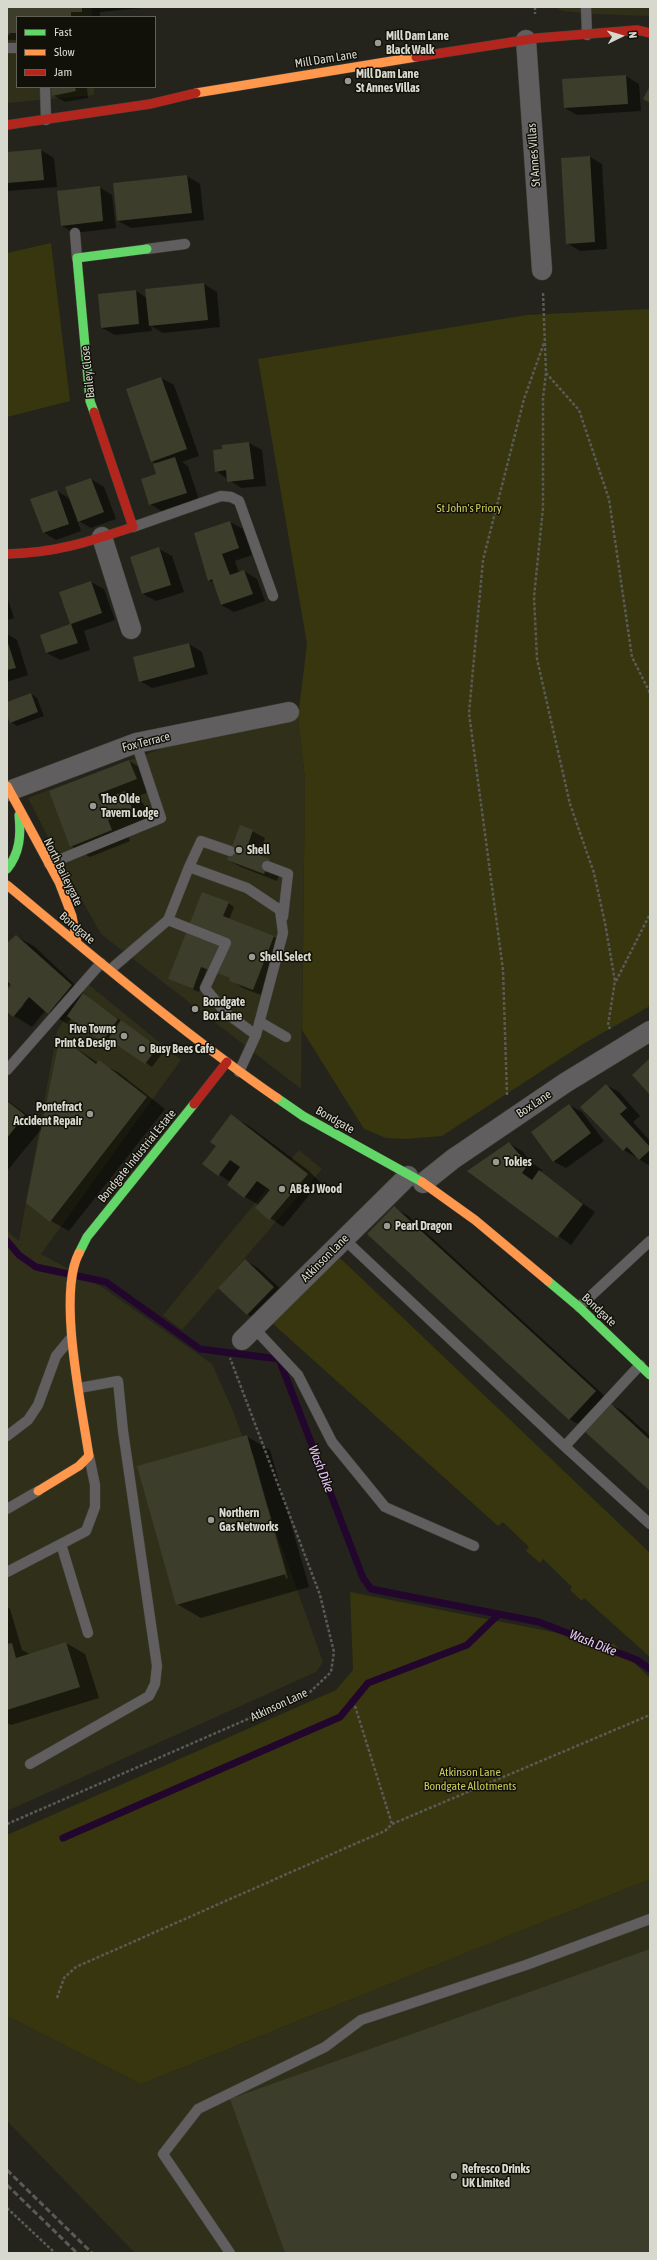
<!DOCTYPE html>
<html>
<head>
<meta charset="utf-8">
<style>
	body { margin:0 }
	#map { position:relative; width:657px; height:2260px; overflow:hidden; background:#24241c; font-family:"Asap Condensed",sans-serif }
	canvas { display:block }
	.frame { position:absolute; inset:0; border:8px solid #d8d9ce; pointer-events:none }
	.legend { position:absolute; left:16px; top:16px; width:140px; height:72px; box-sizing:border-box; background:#11110a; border:1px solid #616158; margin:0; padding:5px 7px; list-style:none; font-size:12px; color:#d8d9ce }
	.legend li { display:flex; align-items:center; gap:8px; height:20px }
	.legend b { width:20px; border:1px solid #616158 }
	.north { position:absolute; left:601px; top:16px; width:40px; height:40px; -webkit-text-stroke:3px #11110a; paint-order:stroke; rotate:85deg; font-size:11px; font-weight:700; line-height:16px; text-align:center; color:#d8d9ce }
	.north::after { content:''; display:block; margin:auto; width:14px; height:18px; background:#d8d9ce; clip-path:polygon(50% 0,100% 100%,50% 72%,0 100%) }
</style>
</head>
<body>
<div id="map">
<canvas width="657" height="2260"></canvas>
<div class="frame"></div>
<ul class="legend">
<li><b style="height:5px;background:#63d668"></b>Fast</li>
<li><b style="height:5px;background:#ff974d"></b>Slow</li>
<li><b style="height:5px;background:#b3261e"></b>Jam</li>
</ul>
<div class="north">N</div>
</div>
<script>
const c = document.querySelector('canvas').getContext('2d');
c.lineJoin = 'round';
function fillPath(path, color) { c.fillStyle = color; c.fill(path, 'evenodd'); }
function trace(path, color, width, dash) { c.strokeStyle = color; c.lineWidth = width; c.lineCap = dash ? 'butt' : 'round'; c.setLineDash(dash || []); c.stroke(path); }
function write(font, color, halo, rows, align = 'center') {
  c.font = font + ' "Asap Condensed",sans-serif'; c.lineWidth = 3; c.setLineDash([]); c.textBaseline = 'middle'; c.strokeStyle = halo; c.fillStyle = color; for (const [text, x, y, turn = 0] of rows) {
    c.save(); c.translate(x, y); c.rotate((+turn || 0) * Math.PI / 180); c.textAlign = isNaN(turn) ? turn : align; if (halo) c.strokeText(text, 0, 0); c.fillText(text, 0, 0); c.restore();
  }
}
fillPath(new Path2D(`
	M7 7H92V17H17V87H94V95L7 103Z
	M555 7H650V16L594 14 563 11Z
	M298 717 305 780 301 1089 101 934 63 866 28 798 171 745Z
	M88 984 181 1060 41 1254 102 1287 212 1364 234 1413 323 1662 316 1672 7 1811V1231L19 1241 57 1031Z
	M299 1150 322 1169 182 1330 163 1315Z
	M650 1879V2253H135L7 2121V2016L141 2084Z`), '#302f1a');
fillPath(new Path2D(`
	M51 243 70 401 7 417V253Z
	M650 309V1006L583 1044 442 1136 406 1139 386 1138 364 1129 302 1030 305 780 298 717 307 644 258 359 527 315Z
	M340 1258 650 1553V1657L584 1598 582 1601 570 1590 572 1587 543 1559 540 1563 526 1551 529 1547 503 1522 498 1526 271 1322Z
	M350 1592 614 1644 650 1678V1879L141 2084 7 2016V1835L336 1690 353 1670Z`), '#37360e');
fillPath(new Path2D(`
	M7 7H151L100 12V17H17V40H7V35H10V33H7Z
	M626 76 639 84 641 111 577 115 565 108 563 80Z
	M52 87H87L88 98 65 102 53 95Z
	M41 150 54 158 57 187 7 191V153Z
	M590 157 602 164 607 249 580 251 567 243Z
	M187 176 200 184 204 220 131 228 118 221 114 184Z
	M99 187 112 195 116 228 74 233 62 226Z
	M204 284 217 292 220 327 163 333 151 326 152 331 115 335 102 328 136 291 147 298Z
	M161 378 174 385 199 456 182 462 188 466 199 500 163 512 150 504 157 475V464L152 461 127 390Z
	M249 443 262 450 266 486 241 488 216 471 223 446Z
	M91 479 104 487 116 519 91 528 77 520 81 531 56 540 43 532 57 491 70 499Z
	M230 522 243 529 252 555 235 561 239 573 244 571 257 579 265 601 234 612 221 605 214 583 209 580Z
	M159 549 172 556 184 592 156 601 143 594 132 558Z
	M91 582 104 589 115 620 84 631 90 650 60 660 47 653 71 625 60 593Z
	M7 596 14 618 7 620Z
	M7 634 17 640 28 675 7 682Z
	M189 644 202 652 208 674 152 688 140 681Z
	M31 694 37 698 44 716 17 726 11 722 7 713V703Z
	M129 761 148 772 155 789 134 798 143 803 151 821 126 831 130 841 90 857 71 846 50 792Z
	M252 831 265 838 259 856 282 867 277 881 241 867 228 860Z
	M228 903 234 907 229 920 274 937 286 944 266 997 243 988 230 980 231 978 207 969 199 992 169 979Z
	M16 936 35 947 89 998 164 1051 152 1067 118 1044 115 1048 102 1041 72 1018 67 1024 46 1010 32 1027 14 1016 24 1005 23 1004 7 1010V991L13 985 11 983 7 986V944Z
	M61 1038 98 1063 118 1072 165 1109 69 1231 51 1221Z
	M606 1085 619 1092 640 1116 633 1122 650 1141V1166L624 1150Z
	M7 1100 43 1127 7 1171Z
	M569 1105 582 1112 604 1141 566 1168 553 1161Z
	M231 1116 249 1126 308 1170 320 1182 283 1227 256 1208 259 1205 245 1197 230 1182 203 1163 217 1146Z
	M509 1143 522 1151 531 1162 542 1170 541 1173 595 1212 571 1245 469 1171Z
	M394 1208 407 1215 608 1399 582 1426 569 1419Z
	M245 1260 258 1268 286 1294 260 1322 247 1314Z
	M608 1403 621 1410 650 1436V1490Z
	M246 1436 270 1450 309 1587 201 1618 177 1604ZM251 1454H253L288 1578 286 1579Z
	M7 1607 10 1609 22 1650 30 1654 66 1643 85 1654 99 1698 11 1725 7 1723Z`), '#0007');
trace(new Path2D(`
	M7 1241 19 1255 36 1267 106 1282 200 1349 279 1359 363 1578 371 1589 539 1622 637 1660 650 1669
	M63 1838 340 1717 368 1683 467 1645 499 1614`), '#23062d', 7);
fillPath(new Path2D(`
	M7 7H82V12H71V17H17V33H7Z
	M626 75 628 104 564 108 562 79Z
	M650 86V103L643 99Z
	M51 87H75L76 91 52 96Z
	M41 149 44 180 7 183V152Z
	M590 156 595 242 566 244 561 158Z
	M187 175 192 213 117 221 113 183Z
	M100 186 103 221 61 226 57 191Z
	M204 283 208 320 149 326 145 289Z
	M136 290 139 324 101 328 98 294Z
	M161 377 187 449 151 462 126 389Z
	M249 442 254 479 227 482 226 470 215 472 213 450 222 449V445Z
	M175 457 187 493 149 505 141 479 156 474 153 464Z
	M91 478 104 512 78 522 65 487Z
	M57 490 69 524 43 533 30 499Z
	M230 521 239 548 222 554 230 575 244 570 253 594 221 605 212 579 208 581 194 533Z
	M159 547 171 585 142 594 130 557Z
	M91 581 102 613 71 624 78 643 46 653 40 635 70 624 59 592Z
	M7 640 16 668 7 670Z
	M189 643 195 667 139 682 133 657Z
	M31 693 38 712 10 723 7 716V702Z
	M129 760 137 779 98 794 100 801 125 791 133 811 108 820 112 830 70 847 49 791Z
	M240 825 253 830 246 850 270 859 264 874 227 860Z
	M202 892 229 902 223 916 274 936 253 990 229 981 230 978 201 967 193 989 168 979Z
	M16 935 72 985 48 1014 29 997 13 1017 7 1012V990L11 985 7 981V943Z
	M83 993 118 1019 102 1042 67 1016Z
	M121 1020 158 1047 145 1064 108 1039Z
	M60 1036 96 1064 99 1060 147 1097 50 1222 26 1203Z
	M650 1058V1095L632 1075Z
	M606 1084 627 1108 620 1114 650 1147V1150L639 1160 627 1147 623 1151 580 1107Z
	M7 1101 25 1115 7 1138Z
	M569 1104 591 1133 553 1162 531 1132Z
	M231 1114 308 1174 269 1220 255 1208 270 1190 257 1181 244 1198 227 1185 240 1167 230 1160 218 1176 202 1164 216 1146 210 1142Z
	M509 1142 518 1153 530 1162 522 1173 532 1180 539 1170 583 1204 557 1238 467 1171Z
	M394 1206 596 1391 569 1420 367 1234Z
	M245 1259 274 1287 247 1315 218 1288Z
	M608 1401 650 1440V1491L582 1429Z
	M247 1435 286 1574 176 1605 137 1466Z
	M66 1642 80 1687 7 1710V1644L12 1643 16 1658Z
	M650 1949V2253H285L230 2099Z`), '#3d3d2c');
const lane = new Path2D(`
	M586 7 587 35
	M7 48H17
	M45 87 46 120
	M75 233 77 258
	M147 249 185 244
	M133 527 221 496 231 497 239 501 273 596
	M49 864 161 818 136 743
	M267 866 288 874 283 917
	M189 867 201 841 230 851
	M168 920 189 867 247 888 280 910 283 933 256 1035
	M111 969 168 920 226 943 205 988 226 1013 256 1035 239 1072
	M260 1022 286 1037
	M7 1070 101 963
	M344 1239 561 1443 650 1524
	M579 1307 650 1241
	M254 1328 298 1375 332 1442 385 1507 474 1546
	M7 1436 28 1420 38 1405 56 1356 70 1339
	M565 1446 640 1365
	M7 1509 38 1491
	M61 1544 88 1633
	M7 1572 86 1531 95 1507V1485L89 1456
	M30 1764 149 1696 155 1684 157 1666 123 1431 118 1381 79 1388
	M230 2253 163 2154 198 2109 325 2047 361 2020 526 1965 650 1919`);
const street = new Path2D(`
	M526 40 542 270
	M102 537 131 629
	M9 791 136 743 289 712
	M423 1183 453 1159 565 1083 650 1031
	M242 1340 408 1176`);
const fast = new Path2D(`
	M94 412 90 401 77 258 147 249
	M7 869C20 853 21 835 19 815
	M277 1098 303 1116 422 1182
	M79 1253 87 1237 194 1104
	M548 1281 579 1307 650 1375`);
const slow = new Path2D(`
	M196 93 416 57
	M7 786 59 882 72 916 77 943
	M7 885C95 958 183 1033 277 1098
	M422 1182 475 1220 548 1281
	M38 1491 79 1466 89 1456C82 1408 57 1294 79 1253`);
const jam = new Path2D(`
	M416 57 538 38 637 30 650 33
	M7 125 150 104 196 93
	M7 554C55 553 88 542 133 527L94 412
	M194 1104 227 1062`);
trace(lane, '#404039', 11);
trace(street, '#404039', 21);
trace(fast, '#404039', 10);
trace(slow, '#404039', 10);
trace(jam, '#404039', 10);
trace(new Path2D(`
	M535 7V14
	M543 293 546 373 579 410 609 499 632 657 650 693
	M546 373 543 398V508L534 597 537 659 570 804 594 873 605 923 615 981 608 1025 610 1029
	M616 981 650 914
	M507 1095 503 970 469 713 483 560 524 399 544 343
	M355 1706 392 1824
	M7 1824 310 1692 331 1672 334 1652 320 1595 230 1358
	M57 1998 64 1978 76 1967 373 1836 385 1831 392 1824 650 1715
	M7 2208 55 2253`), '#5a5a57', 2.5, [3, 2]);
trace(lane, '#605e5f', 10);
trace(street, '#605e5f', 20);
trace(fast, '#63d668', 9);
trace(slow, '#ff974d', 9);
trace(jam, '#b3261e', 9);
trace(new Path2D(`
	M7 2170 92 2253
	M7 2185 77 2253`), '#5b5a57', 3, [6, 3]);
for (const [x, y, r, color] of [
	[378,43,4,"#999a90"],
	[348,81,4,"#999a90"],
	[93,806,4,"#999a90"],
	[239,850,4,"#999a90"],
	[252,957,4,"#999a90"],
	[195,1009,4,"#999a90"],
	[124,1036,4,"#999a90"],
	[142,1049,4,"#999a90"],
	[90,1114,4,"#999a90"],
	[496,1162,4,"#999a90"],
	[282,1189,4,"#999a90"],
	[387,1226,4,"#999a90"],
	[211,1520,4,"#999a90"],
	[454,2176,4,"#999a90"]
]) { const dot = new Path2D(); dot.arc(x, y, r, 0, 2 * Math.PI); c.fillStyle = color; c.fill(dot); trace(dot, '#11110a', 1.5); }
write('bold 12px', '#d8d9ce', '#11110a', [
	["Mill Dam Lane",386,36],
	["Black Walk",386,50],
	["Mill Dam Lane",356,74],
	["St Annes Villas",356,88],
	["The Olde",101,799],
	["Tavern Lodge",101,813],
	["Shell",247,850],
	["Shell Select",260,957],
	["Bondgate",203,1002],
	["Box Lane",203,1016],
	["Five Towns",116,1029,"right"],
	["Print & Design",116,1043,"right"],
	["Busy Bees Cafe",150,1049],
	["Pontefract",82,1107,"right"],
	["Accident Repair",82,1121,"right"],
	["Tokies",504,1162],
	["AB & J Wood",290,1189],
	["Pearl Dragon",395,1226],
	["Northern",219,1513],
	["Gas Networks",219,1527],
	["Refresco Drinks",462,2169],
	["UK Limited",462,2183]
], 'left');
write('12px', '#d8d9ce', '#11110a', [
	["Mill Dam Lane",326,59,-9],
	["St Annes Villas",534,155,-94],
	["Bailey Close",88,372,-96],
	["Fox Terrace",146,742,-14],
	["North Baileygate",63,872,64],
	["Bondgate",77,928,40],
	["Box Lane",534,1104,-34],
	["Bondgate",335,1120,30],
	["Bondgate Industrial Estate",137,1156,-51],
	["Atkinson Lane",325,1258,-45],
	["Bondgate",599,1310,43],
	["Atkinson Lane",279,1705,-25]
]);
write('12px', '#ccca56', '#11110a', [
	["St John's Priory",469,508],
	["Atkinson Lane",470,1772],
	["Bondgate Allotments",470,1786]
]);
write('italic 13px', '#e9c4fa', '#11110a', [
	["Wash Dike",321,1469,69],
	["Wash Dike",593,1643,22]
]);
</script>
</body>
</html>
